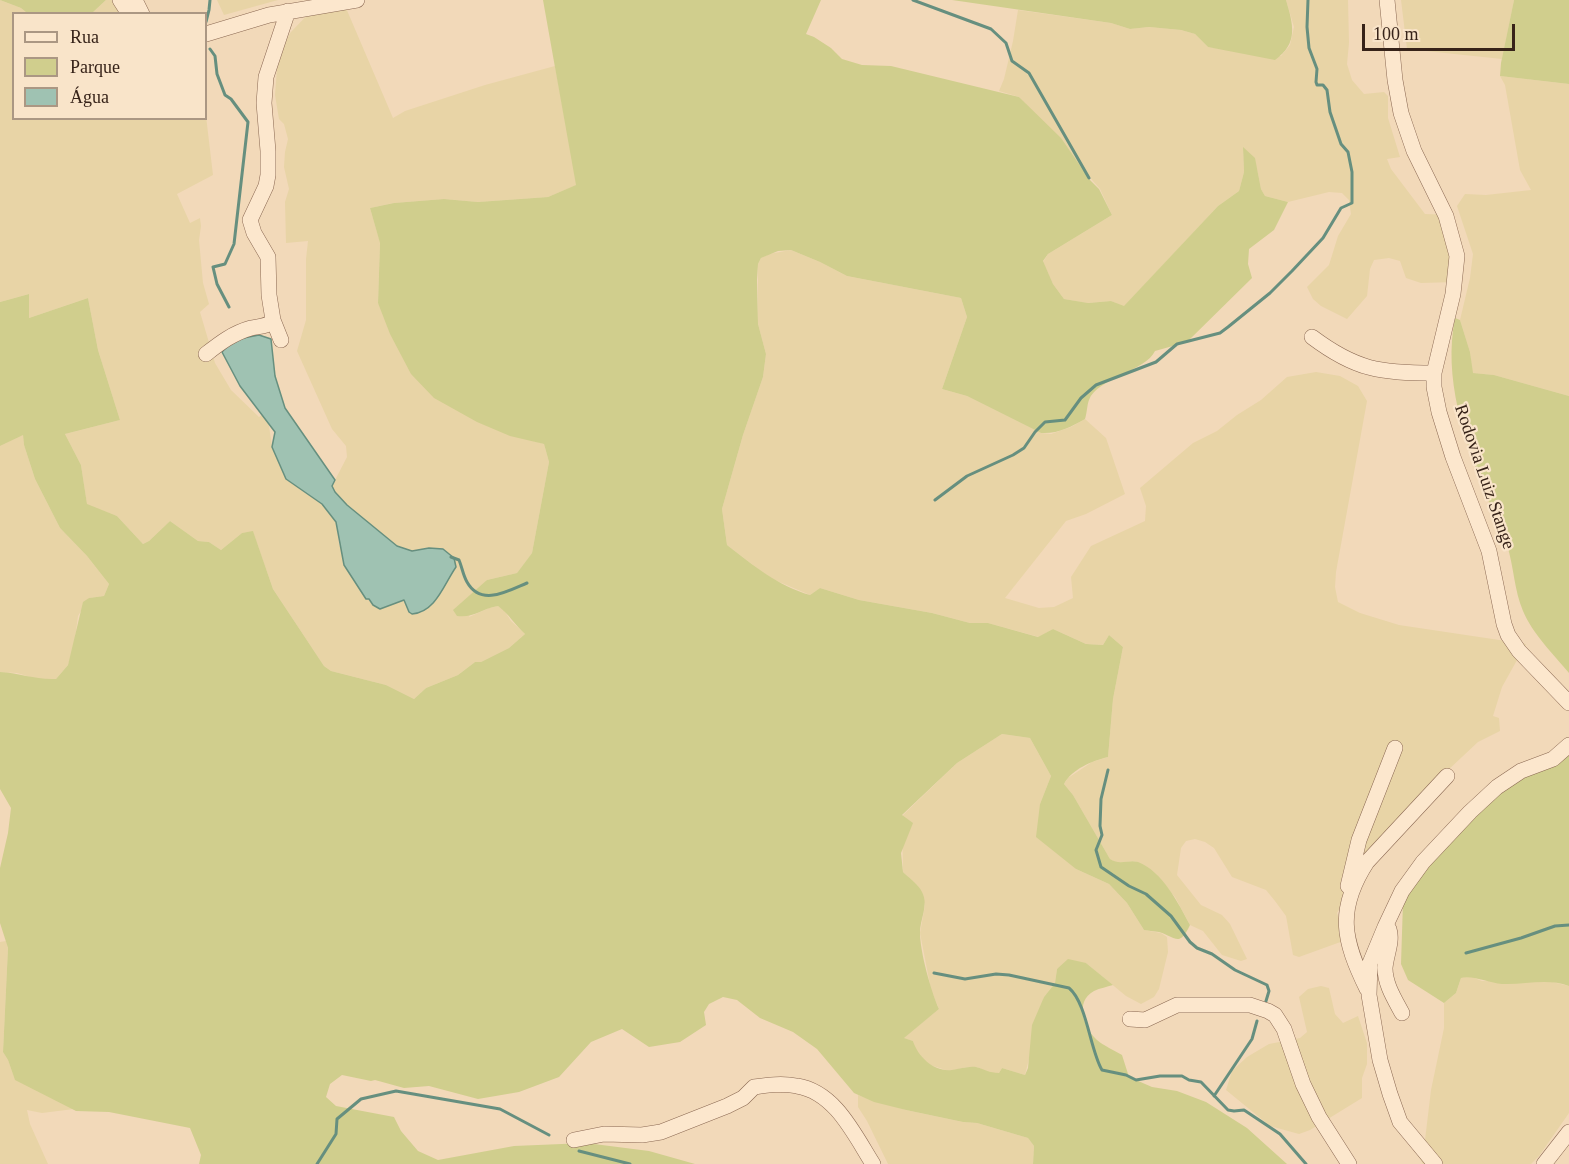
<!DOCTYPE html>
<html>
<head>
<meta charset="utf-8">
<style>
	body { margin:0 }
	#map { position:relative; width:1569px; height:1164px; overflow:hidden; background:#f2d9b9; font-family:"Times New Roman",serif }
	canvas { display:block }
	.legend { position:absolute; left:12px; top:12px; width:195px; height:108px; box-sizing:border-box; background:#f9e4c9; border:2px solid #ab9783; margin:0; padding:8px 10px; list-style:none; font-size:18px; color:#372319 }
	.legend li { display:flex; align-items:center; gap:12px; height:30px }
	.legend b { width:30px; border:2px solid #ab9783 }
	.scale { position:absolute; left:1362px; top:24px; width:153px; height:27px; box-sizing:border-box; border:3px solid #372319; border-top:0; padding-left:8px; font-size:18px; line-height:21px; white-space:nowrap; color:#372319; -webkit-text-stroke:4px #f9e4c9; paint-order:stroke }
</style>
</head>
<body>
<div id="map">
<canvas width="1569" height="1164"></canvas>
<ul class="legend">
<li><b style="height:8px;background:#fce7cd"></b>Rua</li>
<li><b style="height:16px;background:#d0ce8d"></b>Parque</li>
<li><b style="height:16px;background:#9fc2b2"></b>Água</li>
</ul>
<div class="scale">100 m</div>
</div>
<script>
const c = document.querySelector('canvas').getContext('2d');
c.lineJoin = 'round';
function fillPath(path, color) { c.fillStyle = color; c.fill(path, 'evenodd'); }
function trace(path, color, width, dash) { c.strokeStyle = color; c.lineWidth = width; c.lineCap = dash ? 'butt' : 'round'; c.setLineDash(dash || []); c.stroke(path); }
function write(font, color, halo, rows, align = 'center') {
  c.font = font + ' "Times New Roman",serif'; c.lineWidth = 4.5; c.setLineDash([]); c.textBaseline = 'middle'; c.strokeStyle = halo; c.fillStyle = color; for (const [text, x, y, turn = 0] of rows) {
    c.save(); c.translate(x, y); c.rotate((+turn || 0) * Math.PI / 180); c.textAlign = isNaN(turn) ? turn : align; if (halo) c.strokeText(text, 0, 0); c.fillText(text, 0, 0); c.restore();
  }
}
fillPath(new Path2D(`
	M0 0 21 8 27 13 14 14V118H206V116L213 175 177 194 190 223 200 218 201 226 199 240 203 283 209 304 200 312 215 363 231 390 259 417 267 412 272 447 286 479 322 504 336 522 339 544 369 599 384 608 400 600 443 589 446 580 429 548 412 551 397 546 347 505 335 492 332 486 347 457 346 446 332 429 297 351 306 320V259L308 241 286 243 285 202 289 189 284 167 285 152 288 139 284 124 279 119 275 95 277 69 285 43 290 33 318 4 343 1 393 118 405 111 485 85 555 66 577 185 548 197 478 202 444 199 394 203 370 208 380 242 378 303 530 440 544 444 549 462 532 553 517 573 487 580 469 617 489 608 498 606 504 610 511 621 525 634 509 648 481 662H475L458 675 426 688 414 699 386 685 331 671 324 666 273 589 253 532 242 533 221 550 209 542 198 541 170 521 149 541 143 544 117 516 87 505 81 465 65 434 120 420 98 350 88 298 29 318V294L0 302Z
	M106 0H127L132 14H91Z
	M217 0H278L224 15Z
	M1286 0H1348L1349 43 1347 64 1352 80 1364 94 1384 92 1388 96V118L1400 157 1387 159 1391 169 1425 214 1451 215 1455 282 1421 283 1406 278 1400 261 1389 258 1374 260 1370 269 1367 296 1347 319 1321 306 1313 299 1307 287 1329 265 1338 236 1351 214 1349 200 1342 193 1329 192 1288 202 1265 196 1261 189 1257 169 1243 148 1244 172 1239 191 1218 206 1124 307 1111 301 1087 303 1064 299 1053 284 1043 262 1048 254 1112 215 1100 189 1019 97 999 91 1004 79 1013 41 1018 10 1111 23 1130 29 1149 27 1181 30 1195 34 1208 47 1281 56 1290 45 1294 27Z
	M1401 0H1514L1502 59 1407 49Z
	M1500 76 1569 84V396L1494 375 1472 373 1470 352 1460 320 1470 278 1473 254 1457 206 1465 194 1486 195 1531 190 1520 170 1505 85Z
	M791 250 820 262 847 276 961 298 967 317 942 389 967 396 1041 433 1051 434 1071 427 1085 419 1106 438 1125 494 1086 514 1066 521 1005 598 1039 608 1054 607 1073 598 1071 577 1091 546 1145 521 1146 506 1140 488 1193 443 1217 431 1237 415 1261 400 1287 377 1316 372 1340 376 1358 386 1367 401 1336 572 1335 587 1338 602 1360 613 1399 625 1526 644 1502 687 1493 716 1499 718 1500 731 1478 742 1447 771 1357 880 1337 913 1346 940 1299 957 1293 955 1286 916 1275 901 1266 890 1232 877 1214 848 1205 842 1195 839 1186 841 1181 848 1177 875 1201 905 1222 915 1230 924 1247 959 1241 961 1222 955 1203 931 1190 925 1175 897 1154 874 1135 861 1116 863 1110 859 1073 795 1064 784 1068 778 1092 762 1108 757 1113 699 1123 647 1109 635 1103 645 1086 644 1053 629 1039 637 988 623H970L932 613 859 600 820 588 810 595 770 578 727 545 722 509 743 435 763 377 766 354 758 324V264L761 258 769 254Z
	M23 434 24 445 35 479 60 528 87 556 109 584 104 596 89 598 78 616 74 646 68 665 56 679 40 680 17 673 0 672V446Z
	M1002 734 1030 738 1051 776 1040 804 1076 869 1109 884 1127 903 1144 930 1161 933 1167 937 1168 952 1159 989 1154 997 1141 1004 1126 996 1086 963 1057 969 1055 983 1044 997 1025 1075 1002 1068 999 1073H990L977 1067H967L949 1071 930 1065 921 1058 916 1051 913 1041 903 1038 939 1009 931 990 920 933 925 905 918 886 903 872 902 816 957 763Z
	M6 941 8 948 3 1052 8 1060 15 1079 74 1109 42 1113 27 1110 30 1124 48 1164H0V942Z
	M1469 976 1482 981 1552 982 1569 986V1113L1539 1156 1531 1164H1423L1419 1157 1418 1150 1421 1142 1425 1140 1431 1090 1444 1028V1003L1456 993 1461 978Z
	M1321 986 1329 988 1335 1014 1343 1023 1358 1016 1367 1043V1064L1362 1078V1098L1310 1130 1299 1134 1270 1126 1226 1090 1232 1071 1247 1057 1269 1044 1300 1038 1307 1032 1299 997 1308 989Z
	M858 1095 906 1110 963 1122 977 1123 1028 1138 1034 1146 1033 1164H888L867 1121 858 1107Z`), '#e8d4a6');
fillPath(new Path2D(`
	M0 0H106L91 14 27 13 21 8Z
	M543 0H821L806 34 814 37 831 48 842 59 862 65 891 66 1019 97 1061 138 1090 180 1099 189 1112 215 1048 254 1043 261 1053 284 1064 299 1088 303 1111 301 1124 306 1218 206 1239 191 1244 172 1243 147 1255 158 1261 189 1265 196 1288 202 1274 230 1249 249 1248 264 1252 278 1187 342 1155 351C1146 371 1097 378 1089 400 1087 405 1087 413 1085 419 1071 427 1058 434 1041 433L967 396 942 389 967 317 961 298 847 276 820 262 791 250 778 251 761 258 758 264 757 280 758 324 766 354 763 377 743 435 722 509 727 545C753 565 778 586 810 595L820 588 859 600 932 613 970 623H988L1038 637 1053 629 1086 644 1103 645 1109 635 1123 647 1113 699 1108 757C1092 761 1072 769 1064 784L1073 795 1110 859C1120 866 1129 859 1138 862 1162 871 1179 904 1190 925 1179 948 1176 937 1159 932 1154 931 1148 931 1144 930L1127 903 1109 884 1076 869 1036 837 1040 804 1051 776 1030 738 1002 734 957 763 902 815 913 823 901 853 903 872C909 878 918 884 922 892 929 905 920 919 920 933 920 952 931 991 939 1009L904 1038 913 1041C918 1057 934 1072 952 1070 960 1069 967 1066 976 1067 984 1069 989 1073 999 1073L1002 1068 1025 1075 1028 1068 1032 1025 1044 997 1055 983 1057 969 1068 959 1086 963 1113 985C1107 987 1100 988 1094 991 1074 1002 1084 1028 1097 1040 1104 1046 1114 1050 1122 1055L1129 1077 1152 1087 1177 1091 1206 1102 1247 1128 1287 1164H1033L1034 1146 1028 1138 977 1123 963 1122 906 1110 874 1102 854 1093 817 1049 793 1032 760 1018 737 1000 723 997 709 1004 704 1012 706 1025 680 1042 649 1047 622 1029 591 1042 559 1077 519 1092 478 1099 429 1086 404 1088 375 1080 371 1081 342 1075 330 1084 326 1097 336 1106 394 1117 401 1131 418 1151 438 1160 514 1146 586 1143 649 1151 695 1164H199L201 1155 190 1128 109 1112 76 1111 15 1080 8 1060 3 1052 8 948 0 923V868L8 833 11 808 0 789V672C21 673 35 680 56 679L68 665 83 602 89 598 104 596 109 584 87 556 60 528 35 479 24 445 23 435 0 446V302L29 294V318L88 298 98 350 120 420 65 434 81 465 87 504 117 516 143 544 149 541 170 521 198 541 209 542 221 550 242 533 253 531 273 589 324 666 331 671 386 685 414 699 426 688 458 675 475 662H481L509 648 525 634C516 626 508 613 498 606 480 609 475 618 457 616L453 610 487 580 517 573 532 553 549 462 544 444 510 436 477 422 434 398 411 374 390 334 378 303 380 243 370 208 394 203 444 199 478 202 548 197 576 185Z
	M952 0H1286C1293 24 1299 43 1275 60L1208 47 1195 34 1181 30 1149 27 1130 29 1111 23Z
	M1514 0H1569V84L1500 76 1501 63Z
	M1455 318 1460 320 1470 352 1473 373 1494 375 1569 396V673C1554 655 1532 633 1523 611 1514 590 1514 567 1507 545 1501 528 1493 512 1486 495 1464 439 1443 378 1455 318Z
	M1569 748V986C1547 978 1525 985 1502 984 1489 983 1473 975 1461 978L1456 993 1444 1003 1408 980 1401 964 1403 902 1424 872 1495 784Z`), '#d0ce8d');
const water = new Path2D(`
	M259 335 271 339 275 376 285 408 335 480 332 486 335 492 347 505 397 546 412 551 429 548 443 549 454 558 456 567C444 584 436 612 412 614L409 612 404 600 380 609 373 605 369 599H366L344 565 336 522 322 504 286 479 272 447 275 432 240 386 222 352 233 340Z`);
fillPath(water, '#9fc2b2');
trace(water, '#668f7f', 1.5);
trace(new Path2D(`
	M913 0 991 29 1006 43 1012 61 1029 73 1089 178
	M206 22 209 10 210 0
	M210 49 215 56 217 74 225 95 231 99 248 122 234 244 225 264 213 267 217 284 229 307
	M935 500 967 476 1013 455 1024 448 1035 432 1045 422 1065 420 1081 398 1096 385 1156 362 1177 344 1220 333 1228 327 1270 293 1292 271 1323 238 1341 208 1352 203V172L1348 152 1341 144 1330 112 1327 90 1323 85H1317L1316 82 1317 69 1309 48 1307 27 1308 0
	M451 557 459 560C462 567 463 575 467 582 481 607 508 591 527 583
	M1108 770 1101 799 1100 826 1102 835 1096 850 1101 867 1129 886 1146 894 1171 916 1190 942 1197 948 1212 954 1235 970 1267 985 1269 991 1266 1001
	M1466 953 1521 938 1555 926 1569 925
	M934 973 965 979 996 974 1009 975 1069 988C1087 1003 1090 1050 1102 1070L1126 1075 1136 1080 1160 1076H1182L1189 1080 1201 1082 1228 1110 1234 1111 1244 1110 1280 1134 1306 1164
	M1214 1096 1252 1039 1257 1021
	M579 1151 630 1164
	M317 1164 336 1134 337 1119 361 1099 396 1091 500 1109 549 1135`), '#668f7f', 3);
const minor = new Path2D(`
	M120 0 129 14
	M135 0 142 14
	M1387 0 1395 80 1401 113 1414 151 1446 216 1457 256 1453 294 1434 373V387L1439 412 1453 457 1489 551 1504 624 1508 635 1519 651 1569 703
	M206 34 269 15 357 0
	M1312 337C1356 370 1380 373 1434 373
	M281 340 273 320 269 295 268 257 254 233 250 220 266 186 268 175V151L264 103 266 77 288 11
	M206 354C220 343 233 333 251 328 260 326 268 327 273 320
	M1348 886 1359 840 1395 748
	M1385 927 1389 929C1393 941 1386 955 1385 968 1385 984 1394 998 1402 1013
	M1367 989C1343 940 1336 910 1367 862L1447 776
	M1130 1019 1145 1020 1177 1005H1250L1268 1011 1275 1015 1284 1029 1303 1084 1319 1117 1349 1164
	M574 1140 604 1134 642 1135 661 1132 727 1106 743 1098 754 1087C768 1085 782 1083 797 1086 835 1092 854 1134 873 1164
	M1435 1164 1400 1122 1390 1094 1380 1060 1369 995 1370 963 1385 927 1402 891 1423 862 1470 812 1497 787 1521 771 1553 759 1569 745
	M1544 1164 1569 1132`);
trace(minor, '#8a6852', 16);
trace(minor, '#fce7cd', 15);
write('18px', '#372319', '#f9e4c9', [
	["Rodovia Luiz Stange",1484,477,71]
]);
</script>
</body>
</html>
